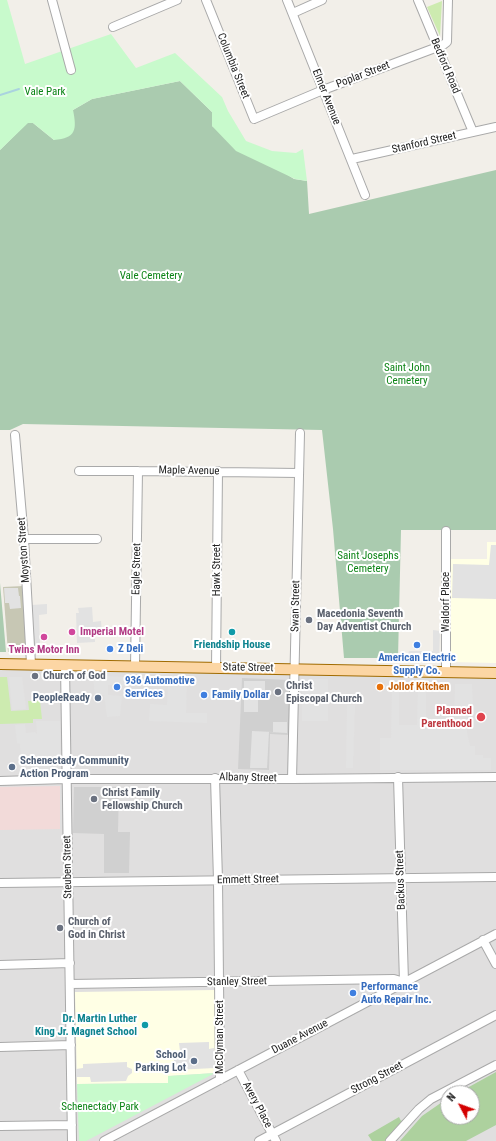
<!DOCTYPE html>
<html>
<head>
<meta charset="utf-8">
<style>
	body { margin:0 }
	#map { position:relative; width:496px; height:1141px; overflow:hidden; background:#f2efe9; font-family:"Roboto Condensed",sans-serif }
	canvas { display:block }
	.north { position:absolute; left:440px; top:1085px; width:40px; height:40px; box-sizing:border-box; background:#fff; border:1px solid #a7a7a7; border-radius:50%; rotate:311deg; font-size:11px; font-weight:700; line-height:16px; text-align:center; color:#222 }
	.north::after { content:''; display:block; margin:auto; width:14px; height:18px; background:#d40000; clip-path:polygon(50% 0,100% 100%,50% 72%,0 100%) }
</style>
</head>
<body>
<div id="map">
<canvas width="496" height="1141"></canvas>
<div class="north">N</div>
</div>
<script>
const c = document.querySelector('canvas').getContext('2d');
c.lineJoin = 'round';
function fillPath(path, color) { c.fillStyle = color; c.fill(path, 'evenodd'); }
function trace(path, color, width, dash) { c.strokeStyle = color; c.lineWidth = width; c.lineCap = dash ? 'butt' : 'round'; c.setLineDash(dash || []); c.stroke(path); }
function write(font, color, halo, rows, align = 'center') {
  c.font = font + ' "Roboto Condensed",sans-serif'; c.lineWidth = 4; c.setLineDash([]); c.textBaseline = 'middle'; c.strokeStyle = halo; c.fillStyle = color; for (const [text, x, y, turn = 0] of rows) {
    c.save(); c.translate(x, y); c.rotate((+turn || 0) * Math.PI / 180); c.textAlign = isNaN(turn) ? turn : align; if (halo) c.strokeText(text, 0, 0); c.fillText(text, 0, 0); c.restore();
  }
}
fillPath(new Path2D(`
	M0 664 496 674V1141H0ZM448 1093H472V1117H448Z`), '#e0dfdf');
fillPath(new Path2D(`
	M60 786V829L0 830V787Z`), '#f2dad9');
fillPath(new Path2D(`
	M487 542H496V663L448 662 450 559H487Z
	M215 990V1073L169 1076 168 1083 77 1084 75 992Z`), '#ffffe5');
fillPath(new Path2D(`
	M242 678 291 680 289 735 270 734 269 770 238 769Z
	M74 787H119L118 832H130L129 873H104V834L73 833Z`), '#d0d0d0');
fillPath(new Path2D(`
	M23 586 27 651 8 652 3 587Z`), '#c7c7b4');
fillPath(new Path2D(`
	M442 1 440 36 427 7Z
	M0 677H7L11 711 29 710 28 701H40L42 719H33V723L0 724Z`), '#cdebb0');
fillPath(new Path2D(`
	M496 1072V1125L466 1141H400L422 1116 448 1098V1117H472V1093H458Z
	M412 1113 387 1140 386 1141H372L368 1135 399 1117 401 1121Z`), '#add19e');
fillPath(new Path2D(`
	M180 81 212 112V126L294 179 307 181 309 214 496 170V530H401L398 658H344L333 529 322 430 23 424 10 430H0V150L28 122 33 123 54 140 73 110 92 99Z
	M0 583 6 652H0Z`), '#aacbaf');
fillPath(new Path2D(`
	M0 0H7L25 64 111 34 136 68 175 53 222 97 228 111 246 141 272 151 296 153 303 149 307 181 295 179 236 151 212 126V112L180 81 92 99 73 110C77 130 76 138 54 140L33 123H28L0 150Z
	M215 1073 86 1141H79L77 1084 168 1083V1076Z`), '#c8facc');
fillPath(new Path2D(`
	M491 545H496V599L452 598 453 564 489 565Z
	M4 588H18L19 596H20L21 608 10 609 9 603H5Z
	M47 604V614L39 615 40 646 34 647 32 605Z
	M92 607 93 622 101 621 102 636H95V642L77 643 76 613H79L78 608Z
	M433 630 440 631 439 661 400 660V654H408L409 651H433Z
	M102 676 129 677 130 697H126L125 686 108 685V695L122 696 120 716 107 717 104 695 95 696 93 677Z
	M9 677H22L26 709 12 710Z
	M175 679H187L186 713H207V723L149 721 150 704 167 705 168 684H175Z
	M302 679H328V721H302Z
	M244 681H265V699H258V712H244Z
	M455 684H472L473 709H467V732L470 746H475V755H483V758H491V770H380V738H391L392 687H399V725H417L418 686H426V725H454Z
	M347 705H355L353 768H346Z
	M36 721H60V770L19 771 18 760 21 761 20 744 17 743 15 725 25 724 26 733 35 732 37 734Z
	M273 722H287V733L269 732 267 768H250L252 731 273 732Z
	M209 1042V1049L214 1048 215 1068 174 1070V1054L180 1051 179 1043Z
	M127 1062V1067L132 1069V1073L128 1076 126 1081 91 1082 90 1077H76V1069L83 1068V1064Z`), '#e2e2e2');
trace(new Path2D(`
	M0 95 19 89`), '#aad3df', 2);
const minor = new Path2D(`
	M52 0 71 70
	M206 0 254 119 323 90 443 45 447 42 448 0
	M287 0 365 195
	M418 0 473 132
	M293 13 322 0
	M113 27 177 0
	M352 159 496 127
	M15 435 24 539 31 664
	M79 471H138L299 473
	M24 539H97
	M65 665 72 1141
	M135 667 138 471
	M216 668 218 471
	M446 672V531
	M215 778 218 880 220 1080
	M292 779 300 433
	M0 781 66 779H292L496 777
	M0 883 496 877
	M483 940 496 964
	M0 965 70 963
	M70 984 394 979 404 982 398 777
	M0 1047 71 1045
	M238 1070 276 1141
	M0 1126 72 1125
	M104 1141 496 934
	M259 1141 496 1015
	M390 1141 419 1109 431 1099 496 1065`);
const major = new Path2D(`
	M0 664 496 673`);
trace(minor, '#a9a9a9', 10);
trace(major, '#a06b00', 12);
trace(minor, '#fff', 8);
trace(major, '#fcd6a4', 10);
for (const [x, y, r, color] of [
	[309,620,4,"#6b7280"],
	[72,632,4,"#d1479c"],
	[232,632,4,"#0f9aa8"],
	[44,637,4,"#d1479c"],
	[417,645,4,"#3f7fe0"],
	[110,649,4,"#3f7fe0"],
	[35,676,4,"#6b7280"],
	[117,687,4,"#3f7fe0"],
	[380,687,4,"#e8710a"],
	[278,692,4,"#6b7280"],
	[204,695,4,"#3f7fe0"],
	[98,698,4,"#5c6f8a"],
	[481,717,5,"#e0444e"],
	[12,767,4,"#5c6f8a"],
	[94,799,4,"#6b7280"],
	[60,928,4,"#6b7280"],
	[353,993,4,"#3f7fe0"],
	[145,1025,4,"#0f9aa8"],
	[194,1061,4,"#5c6f8a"]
]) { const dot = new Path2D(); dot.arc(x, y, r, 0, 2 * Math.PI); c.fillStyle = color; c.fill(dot); trace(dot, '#fff', 1.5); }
write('11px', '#222', '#fff', [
	["Columbia Street",233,66,68],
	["Bedford Road",445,66,67],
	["Poplar Street",363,75,-21],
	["Elmer Avenue",326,97,68],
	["Stanford Street",424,143,-13],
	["Maple Avenue",189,471,1],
	["Moyston Street",24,550,-94],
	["Eagle Street",137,569,-89],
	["Hawk Street",217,570,-90],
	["Waldorf Place",446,602,-90],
	["Swan Street",296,606,-89],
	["State Street",248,668,1],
	["Albany Street",248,778,1],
	["Steuben Street",68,867,-91],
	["Emmett Street",248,880,-1],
	["Backus Street",401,880,-92],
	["Stanley Street",237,982,-1],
	["McClyman Street",220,1037,-90],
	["Duane Avenue",300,1037,-28],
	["Strong Street",377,1078,-28],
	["Avery Place",257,1105,62]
]);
write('11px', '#0c8416', '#fff', [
	["Vale Park",45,92],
	["Vale Cemetery",151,276],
	["Saint John",407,368],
	["Cemetery",407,381],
	["Saint Josephs",368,556],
	["Cemetery",368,569],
	["Schenectady Park",100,1107]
]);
write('bold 11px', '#5b616d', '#fff', [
	["Macedonia Seventh",317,614],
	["Day Adventist Church",317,627],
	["Church of God",43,676],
	["Christ",286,686],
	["Episcopal Church",286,699],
	["Christ Family",102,793],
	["Fellowship Church",102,806],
	["Church of",68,922],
	["God in Christ",68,935]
], 'left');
write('bold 11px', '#b23c85', '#fff', [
	["Imperial Motel",80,632],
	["Twins Motor Inn",44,650,"center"]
], 'left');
write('bold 11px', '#0d838f', '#fff', [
	["Friendship House",232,645],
	["Dr. Martin Luther",137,1019,"right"],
	["King Jr. Magnet School",137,1032,"right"]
]);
write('bold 11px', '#366cbe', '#fff', [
	["Z Deli",118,649],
	["American Electric",417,658,"center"],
	["Supply Co.",417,671,"center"],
	["936 Automotive",125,681],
	["Services",125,694],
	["Family Dollar",212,695],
	["Performance",361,987],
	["Auto Repair Inc.",361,1000]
], 'left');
write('bold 11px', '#c56008', '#fff', [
	["Jollof Kitchen",388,687]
], 'left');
write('bold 11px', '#4e5e75', '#fff', [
	["PeopleReady",90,698],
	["Schenectady Community",20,761,"left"],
	["Action Program",20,774,"left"],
	["School",186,1055],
	["Parking Lot",186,1068]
], 'right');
write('bold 11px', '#be3a42', '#fff', [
	["Planned",472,711],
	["Parenthood",472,724]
], 'right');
</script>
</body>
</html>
